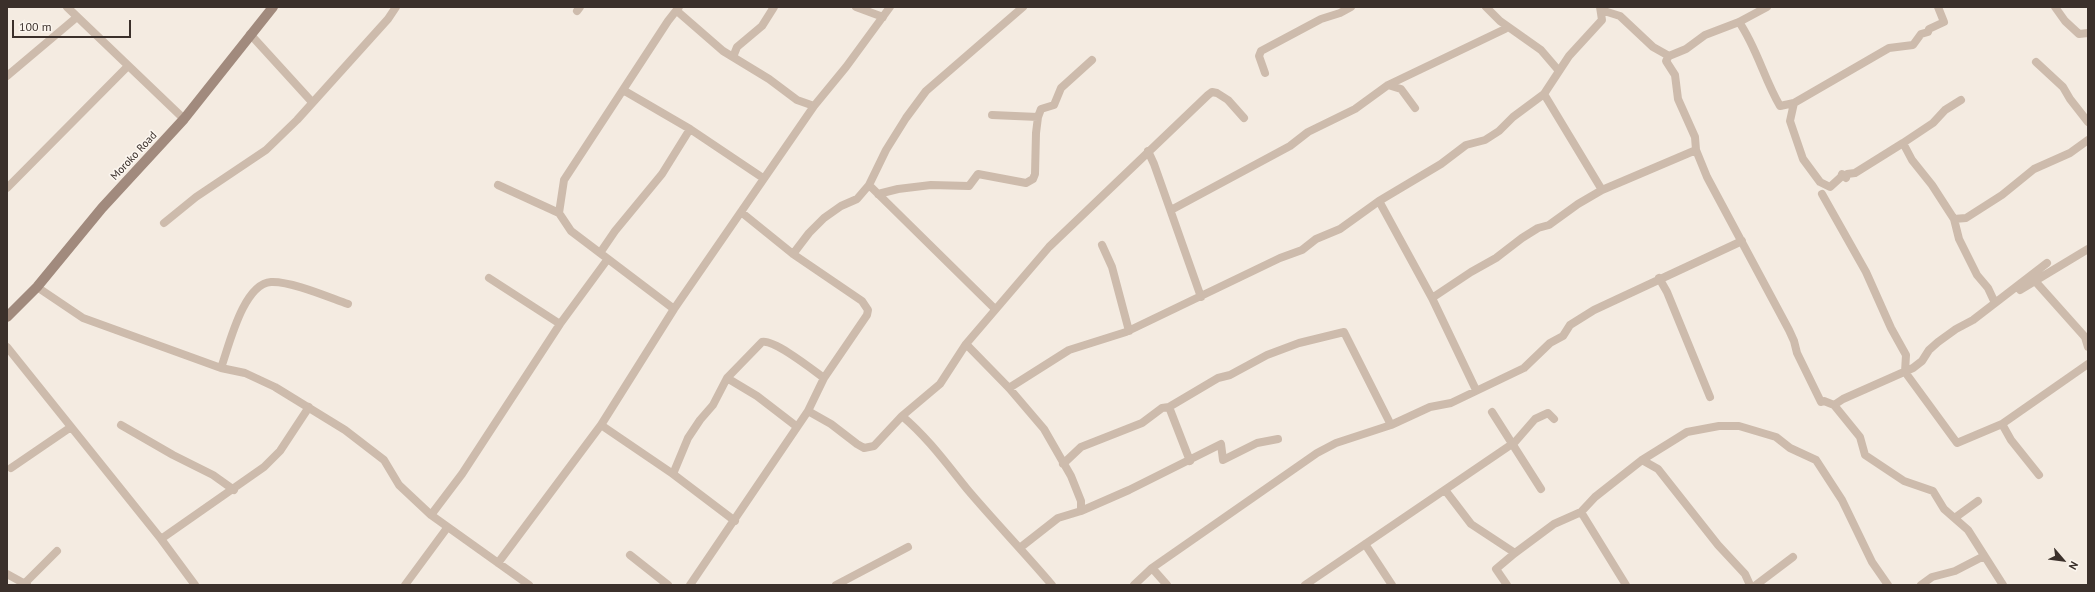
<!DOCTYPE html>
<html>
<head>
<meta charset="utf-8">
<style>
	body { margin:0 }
	#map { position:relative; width:2095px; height:592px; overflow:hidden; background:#f4ebe1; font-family:"PT Sans",sans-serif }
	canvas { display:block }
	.frame { position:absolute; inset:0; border:8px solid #3b302b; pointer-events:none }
	.north { position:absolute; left:2043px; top:540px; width:40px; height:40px; -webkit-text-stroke:3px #fbf5ee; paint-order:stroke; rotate:118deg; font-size:11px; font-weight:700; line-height:16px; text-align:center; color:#3b302b }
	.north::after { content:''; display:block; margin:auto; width:14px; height:18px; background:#3b302b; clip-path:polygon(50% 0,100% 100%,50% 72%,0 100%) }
	.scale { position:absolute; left:12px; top:20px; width:119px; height:18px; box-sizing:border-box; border:2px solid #3b302b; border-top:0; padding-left:5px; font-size:12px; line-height:14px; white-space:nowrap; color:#3b302b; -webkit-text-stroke:3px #fbf5ee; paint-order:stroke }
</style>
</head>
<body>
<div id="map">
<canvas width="2095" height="592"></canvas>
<div class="frame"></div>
<div class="north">N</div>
<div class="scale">100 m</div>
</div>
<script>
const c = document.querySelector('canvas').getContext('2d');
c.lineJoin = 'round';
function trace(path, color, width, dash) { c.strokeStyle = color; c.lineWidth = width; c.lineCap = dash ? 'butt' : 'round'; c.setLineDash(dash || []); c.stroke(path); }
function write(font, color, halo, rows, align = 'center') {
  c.font = font + ' "PT Sans",sans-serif'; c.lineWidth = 3.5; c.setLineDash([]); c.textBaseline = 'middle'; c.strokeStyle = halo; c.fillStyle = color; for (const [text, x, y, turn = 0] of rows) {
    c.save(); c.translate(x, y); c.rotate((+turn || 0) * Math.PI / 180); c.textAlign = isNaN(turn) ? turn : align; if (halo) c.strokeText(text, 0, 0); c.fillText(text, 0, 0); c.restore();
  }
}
trace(new Path2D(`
	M67 7 184 119
	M856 7 883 17
	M1486 7 1500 21 1541 50 1559 71
	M1767 7 1739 22 1705 35 1686 49 1669 56 1666 61 1675 75 1678 99 1695 137 1696 150 1707 177 1789 330 1794 341 1797 353 1821 402 1824 401 1834 405 1860 437 1865 455 1904 481 1933 491 1944 509 1968 530 2003 585
	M2055 7 2065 21 2079 34 2088 33
	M1601 10 1620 16 1653 47 1669 56
	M577 11 580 7
	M677 11 723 51 769 79 797 100 814 106
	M1739 22C1757 48 1764 79 1780 106L1794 103 1790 121 1803 159 1820 182 1830 187 1841 177 1842 174 1846 178 1847 174 1855 173 1903 143
	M250 34 312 102
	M733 57 737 47 762 26 774 7
	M2036 62 2063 87 2070 99 2088 122
	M1265 73 1259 56 1261 51 1321 19 1340 13 1351 7
	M7 76 77 17
	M1388 85 1401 89 1415 108
	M623 90 690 129 763 178
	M1544 94 1602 190
	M1794 103 1889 48 1913 45 1921 34 1928 32 1929 29 1944 22 1938 7
	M992 115 1038 117
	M1903 143 1912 160 1932 185 1954 219 1959 239 1977 275 1988 288 1995 303
	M1900 145 1933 123 1945 110 1961 100
	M1148 151 1154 164 1201 297
	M498 185 559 213 571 231 674 309
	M869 185 995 309
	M7 188 128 66
	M878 194 898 189 931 185 969 186 978 174 1026 183 1033 179 1035 174 1036 133 1038 117 1041 109 1054 105 1061 88 1092 60
	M1822 194 1866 272 1891 328 1906 355 1905 372 1957 443 2002 424 2088 364
	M1379 201 1432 298 1476 390
	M1171 210 1290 146 1308 132 1355 109 1388 85 1505 29
	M559 213 564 180 668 21 679 7
	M1954 219 1966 218 2002 195 2034 169 2070 153 2088 140
	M164 223 196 197 266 150 297 120 388 19 396 7
	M1102 245 1112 267 1129 331
	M600 253 615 231 662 174 690 129
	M793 254 809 233 824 218 841 206 857 199 869 185 886 150 906 118 926 91 1023 7
	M489 278 560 324
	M1659 278 1667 292 1710 397
	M2035 281 2085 337 2088 347
	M37 287 83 318 221 368 245 373 275 387 345 430 384 460 399 485 431 515 529 585
	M2020 290 2088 249
	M1432 298 1471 272 1496 258 1522 238 1538 228 1549 225 1578 204 1602 190 1696 150
	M966 344 1009 388 1044 429 1071 476 1081 501V511L1058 518 1021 547
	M7 347 161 539 195 585
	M221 368C229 346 243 284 271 282 291 281 328 297 348 304
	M727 378 757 396 796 426
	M1009 388 1069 350 1126 332 1280 258 1302 250 1316 239 1340 229 1379 201 1441 164 1466 145 1485 140 1499 131 1513 117 1544 94 1569 56 1602 20 1600 7
	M1834 405 1843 399 1913 368 1922 361 1929 350 1938 342 1956 329 1973 320 2047 263
	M1169 407 1190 461
	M808 411 831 424 857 444 864 448 874 446 902 416 940 384 966 344 1049 247 1208 95 1212 92 1217 93 1228 100 1244 118
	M1492 412 1541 489
	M902 416C927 437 946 463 967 489 994 521 1024 552 1052 585
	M2002 424 2011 440 2039 475
	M121 425 173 455 213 475 234 490
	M601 425 673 474 735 521
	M1642 460 1658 469 1718 545 1745 574 1750 585
	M1063 464 1081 447 1142 423 1162 408 1169 407 1218 378 1230 375 1267 355 1299 343 1344 332 1391 425
	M11 468 71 427
	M673 474 688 438 700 420 713 405 727 378 762 342C774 339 813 370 824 378
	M1445 490 1471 524 1515 553
	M1081 511 1129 490 1221 444 1223 460 1257 443 1278 439
	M1581 512 1626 585
	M431 515 462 474 560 324 607 260
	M1956 517 1978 501
	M161 539 264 467 280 451 309 407
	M1365 544 1392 585
	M630 555 668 585
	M498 563 601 425 674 309 814 106 846 67 890 7
	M1152 568 1167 585
	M7 574 27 585
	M23 585 57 551
	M405 585 447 528
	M690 585 808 411 824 378 867 315 868 310 862 301 793 254 741 212
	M836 585 908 547
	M1134 585 1152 568 1317 453 1336 443 1391 425 1430 407 1451 403 1524 368 1550 343 1563 336 1570 325 1594 310 1742 241
	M1305 585 1515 442 1535 419 1548 413 1554 419
	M1507 585 1496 569 1515 553 1554 524 1581 512 1595 497 1642 460 1687 432 1719 426H1739L1776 437 1790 448 1816 460 1842 500 1872 562 1888 585
	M1756 585 1793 557
	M1921 585 1932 577 1955 571 1984 556`), '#cdbbac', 8);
trace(new Path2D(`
	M7 317 37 287 102 208 184 119 273 7`), '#a18a7d', 10);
write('11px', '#3b302b', '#fbf5ee', [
	["Moroko Road",134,156,-47]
]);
</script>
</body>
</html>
